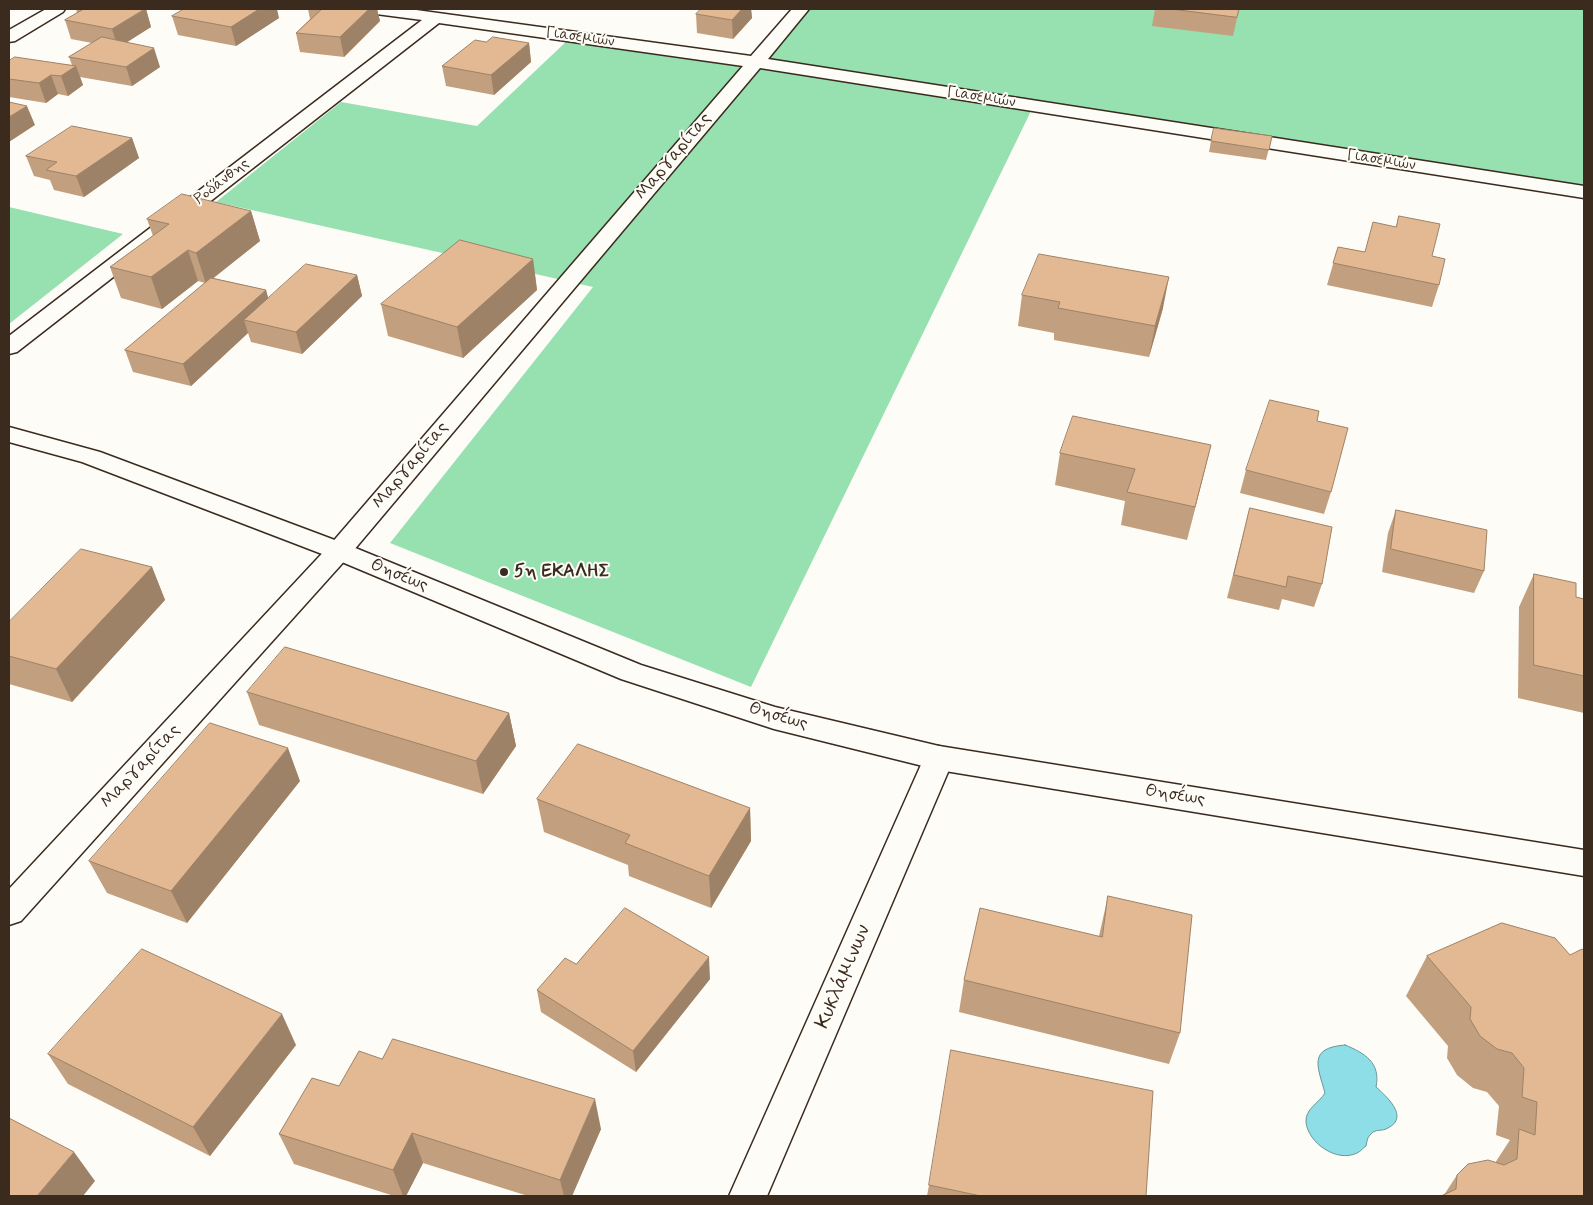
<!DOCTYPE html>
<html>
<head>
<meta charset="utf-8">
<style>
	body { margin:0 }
	#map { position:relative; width:1593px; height:1205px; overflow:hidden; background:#fdfcf7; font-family:Mynerve,sans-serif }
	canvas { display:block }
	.frame { position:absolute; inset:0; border:10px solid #3b2a1e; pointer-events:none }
</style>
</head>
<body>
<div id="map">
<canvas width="1593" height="1205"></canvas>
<div class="frame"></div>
</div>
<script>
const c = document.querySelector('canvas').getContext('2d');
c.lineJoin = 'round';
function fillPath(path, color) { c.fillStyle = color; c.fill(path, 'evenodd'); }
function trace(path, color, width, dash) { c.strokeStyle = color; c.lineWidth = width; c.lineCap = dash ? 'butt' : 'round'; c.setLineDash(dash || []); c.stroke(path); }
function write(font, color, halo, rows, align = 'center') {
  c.font = font + ' Mynerve,sans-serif'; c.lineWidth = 4; c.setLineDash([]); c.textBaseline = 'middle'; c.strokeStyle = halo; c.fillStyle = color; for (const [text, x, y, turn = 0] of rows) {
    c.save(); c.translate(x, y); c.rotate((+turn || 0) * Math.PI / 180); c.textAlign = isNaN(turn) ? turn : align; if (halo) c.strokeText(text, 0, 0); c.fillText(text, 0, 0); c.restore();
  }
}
fillPath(new Path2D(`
	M799 9H1584V186L753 62Z
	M569 39 742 64 1031 111 751 687 390 543 593 287 216 202 341 102 477 126Z
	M9 207 123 234 9 324Z`), '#97e0b0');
const water = new Path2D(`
	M1345 1045C1365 1053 1381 1063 1376 1087 1386 1096 1410 1117 1388 1128 1382 1132 1375 1128 1370 1135 1367 1138 1367 1142 1366 1146 1363 1148 1360 1152 1357 1153 1337 1163 1308 1143 1306 1122 1305 1109 1319 1103 1325 1093 1318 1067 1307 1048 1345 1045Z`);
fillPath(water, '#8ddee7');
trace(water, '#6c9697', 1);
const minor = new Path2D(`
	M46 9H65L63 12 15 41 9 42V30Z
	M368 9H409L751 56 792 9H809L768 59 1584 186V198L760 68 348 557 21 921 9 925V889L330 545 743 66 439 23 17 352 9 354V336L422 20 376 14 370 12Z
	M939 746 950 750 954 758 767 1196H729L924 758 928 750Z`);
const major = new Path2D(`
	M9 427 100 452 348 545 641 665 775 707 939 746 1584 850V876L939 770 774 729 621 679 330 557 82 462 9 442Z`);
trace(minor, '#3b2a1e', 3);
trace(major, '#3b2a1e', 3);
fillPath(minor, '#fdfcf7');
fillPath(major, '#fdfcf7');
fillPath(new Path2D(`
	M76 9H146L151 27 126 42 160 67 132 86 80 77 83 85 68 96 58 94 46 103 9 97V61L72 65 69 57 92 43 71 39 65 20 77 13Z
	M308 9H377L380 21 344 57 300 52 296 33 310 19Z
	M701 9H751L752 18 733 39 697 33 696 14Z
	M1155 9H1239L1233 36 1152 26Z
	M172 16 279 18 236 46 178 35Z
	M486 42 529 43 531 62 494 95 446 86 442 66Z
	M1272 136 1266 160 1209 152 1211 141Z
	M132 138 139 158 84 197 54 190 50 180 34 176 26 156Z
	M251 211 260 241 213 278 266 290 268 299 357 275 362 296 302 354 251 342 248 333 191 386 133 372 125 350 205 283 198 281 162 309 121 298 110 267 153 236 147 219Z
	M1399 216 1432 256 1439 285 1432 307 1327 285 1338 247 1364 252 1396 227Z
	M533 259 537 290 463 358 388 336 381 304Z
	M1022 295 1163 308 1149 357 1054 340V333L1018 326Z
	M1211 445 1187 540 1121 525 1125 501 1055 485 1060 453Z
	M1246 470 1331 492 1324 514 1240 493Z
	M1250 508 1322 584 1314 607 1282 599 1279 610 1227 598Z
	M1396 510 1484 571 1474 593 1382 572 1388 533Z
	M152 567 165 600 72 702 9 684V622Z
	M1534 574 1576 597 1584 599V713L1518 698 1519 607Z
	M247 692 509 713 516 746 483 794 259 725Z
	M300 781 187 923 107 893 89 861Z
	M537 799 750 808 751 841 711 908 629 876 628 865 544 832Z
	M1108 896 1180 1033 1169 1064 959 1012 964 980 1099 936Z
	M1502 923 1584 1196 1444 1195 1457 1175 1495 1163 1510 1140 1496 1135 1499 1106 1487 1092 1473 1088 1457 1075 1447 1058 1448 1046 1406 996 1427 956Z
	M576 964 710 979 636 1072 541 1012 537 990Z
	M296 1045 210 1156 68 1084 48 1054Z
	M382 1059 601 1129 572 1196H528L423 1163 406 1196H394L294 1164 279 1134 339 1086Z
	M929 1185 1146 1196H927Z`), '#c29f7e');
fillPath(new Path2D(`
	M146 9 151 27 118 48 112 29Z
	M259 9H277L279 18 236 46 231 27Z
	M369 9H377L380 21 344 57 340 37Z
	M742 9H751L752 18 733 39 732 20Z
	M529 43 531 62 494 95 491 75Z
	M154 48 160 67 132 86 126 67Z
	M76 66 83 85 68 96 61 76Z
	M51 75 58 94 46 103 39 83Z
	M27 106 35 125 9 142V117Z
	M132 138 139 158 84 197 76 176Z
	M251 211 260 241 206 284 196 253Z
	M188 250 198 281 162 309 151 277Z
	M533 259 537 290 463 358 457 327Z
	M357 275 362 296 302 354 296 332Z
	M1169 277 1163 308 1149 357 1155 326Z
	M266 290 272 312 244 320 248 333 191 386 183 364Z
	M1211 445 1203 477 1187 540 1195 507Z
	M152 567 165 600 72 702 56 669Z
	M509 713 516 746 483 794 476 761Z
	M288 748 300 781 187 923 171 891Z
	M750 808 751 841 711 908 709 876Z
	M709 957 710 979 636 1072 633 1051Z
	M282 1014 296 1045 210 1156 193 1127Z
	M595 1099 601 1129 572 1196H564L560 1180Z
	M412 1133 423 1163 406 1196H403L393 1170Z
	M74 1152 95 1181 83 1196H37Z`), '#9e8267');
const building = new Path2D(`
	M84 9H145L112 29 65 20Z
	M184 9H259L231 27 172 16Z
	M321 9H369L340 37 296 33 322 9Z
	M701 9H742L732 20 696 14Z
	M1171 9H1239L1237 17Z
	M102 37 154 48 126 67 69 57Z
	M493 37 529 43 491 75 442 66 475 40 486 42Z
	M15 57 76 66 61 76 51 75 39 83 9 79V61Z
	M9 102 27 106 9 117Z
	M72 126 132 138 76 176 46 170 57 162 26 156Z
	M1214 128 1272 136 1269 150 1211 141Z
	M182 194 251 211 196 253 188 250 151 277 110 267 169 224 147 219Z
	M1399 216 1440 224 1432 256 1445 259 1439 285 1333 263 1338 247 1365 252 1373 222 1396 227Z
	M460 240 533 259 457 327 381 304Z
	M1039 254 1169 277 1155 326 1058 308 1060 302 1022 295Z
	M306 264 357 275 296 332 244 320Z
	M211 278 266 290 183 364 125 350Z
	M1270 400 1319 411 1317 421 1348 428 1331 492 1246 470Z
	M1073 416 1211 445 1195 507 1127 492 1135 469 1060 453Z
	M1250 508 1332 527 1322 584 1288 576 1286 587 1234 575Z
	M1396 510 1487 530 1484 571 1391 549Z
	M81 549 152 567 56 669 9 656V622Z
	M1534 574 1576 583V597L1584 599V676L1534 665Z
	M285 647 509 713 476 761 247 692Z
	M210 723 288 748 171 891 89 861Z
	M578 744 750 808 709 876 625 843 630 835 537 799Z
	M1108 896 1192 915 1180 1033 964 980 980 908 1102 937Z
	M625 908 709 957 633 1051 537 990 565 958 576 964Z
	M1502 923 1555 938 1570 955 1582 949 1584 951V1196H1441L1456 1189 1457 1175 1468 1164 1488 1160 1504 1165 1517 1159 1519 1129 1535 1135 1537 1102 1522 1097 1524 1068 1512 1053 1497 1049 1480 1036 1470 1019 1471 1007 1427 956Z
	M142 949 282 1014 193 1127 48 1054Z
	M393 1039 595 1099 560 1180 412 1133 393 1170 279 1134 312 1078 339 1086 359 1051 382 1059Z
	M951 1050 1153 1091 1146 1196H981L929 1185Z
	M9 1118 74 1152 37 1196H9Z`);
fillPath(building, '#e2b993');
trace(building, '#9e8267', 1);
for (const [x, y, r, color] of [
	[504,572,5,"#3b2a1e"]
]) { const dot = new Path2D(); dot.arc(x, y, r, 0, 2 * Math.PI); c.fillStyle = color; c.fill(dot); trace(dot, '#fdfcf7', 2); }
write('15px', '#3b2a1e', '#fdfcf7', [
	["Γιασεμιών",580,38,8],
	["Γιασεμιών",981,98,9],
	["Γιασεμιών",1381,161,9],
	["Ροδάνθης",222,182,-38]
]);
write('18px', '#3b2a1e', '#fdfcf7', [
	["Μαργαρίτας",674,157,-50],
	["Μαργαρίτας",411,466,-50],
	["Θησέως",399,576,22],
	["Θησέως",778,717,16],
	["Μαργαρίτας",141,767,-47],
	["Θησέως",1175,796,9]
]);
write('bold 18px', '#3b2a1e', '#fdfcf7', [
	["5η ΕΚΑΛΗΣ",514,572]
], 'left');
write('21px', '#3b2a1e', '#fdfcf7', [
	["Κυκλάμινων",844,977,-67]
]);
</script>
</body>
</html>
